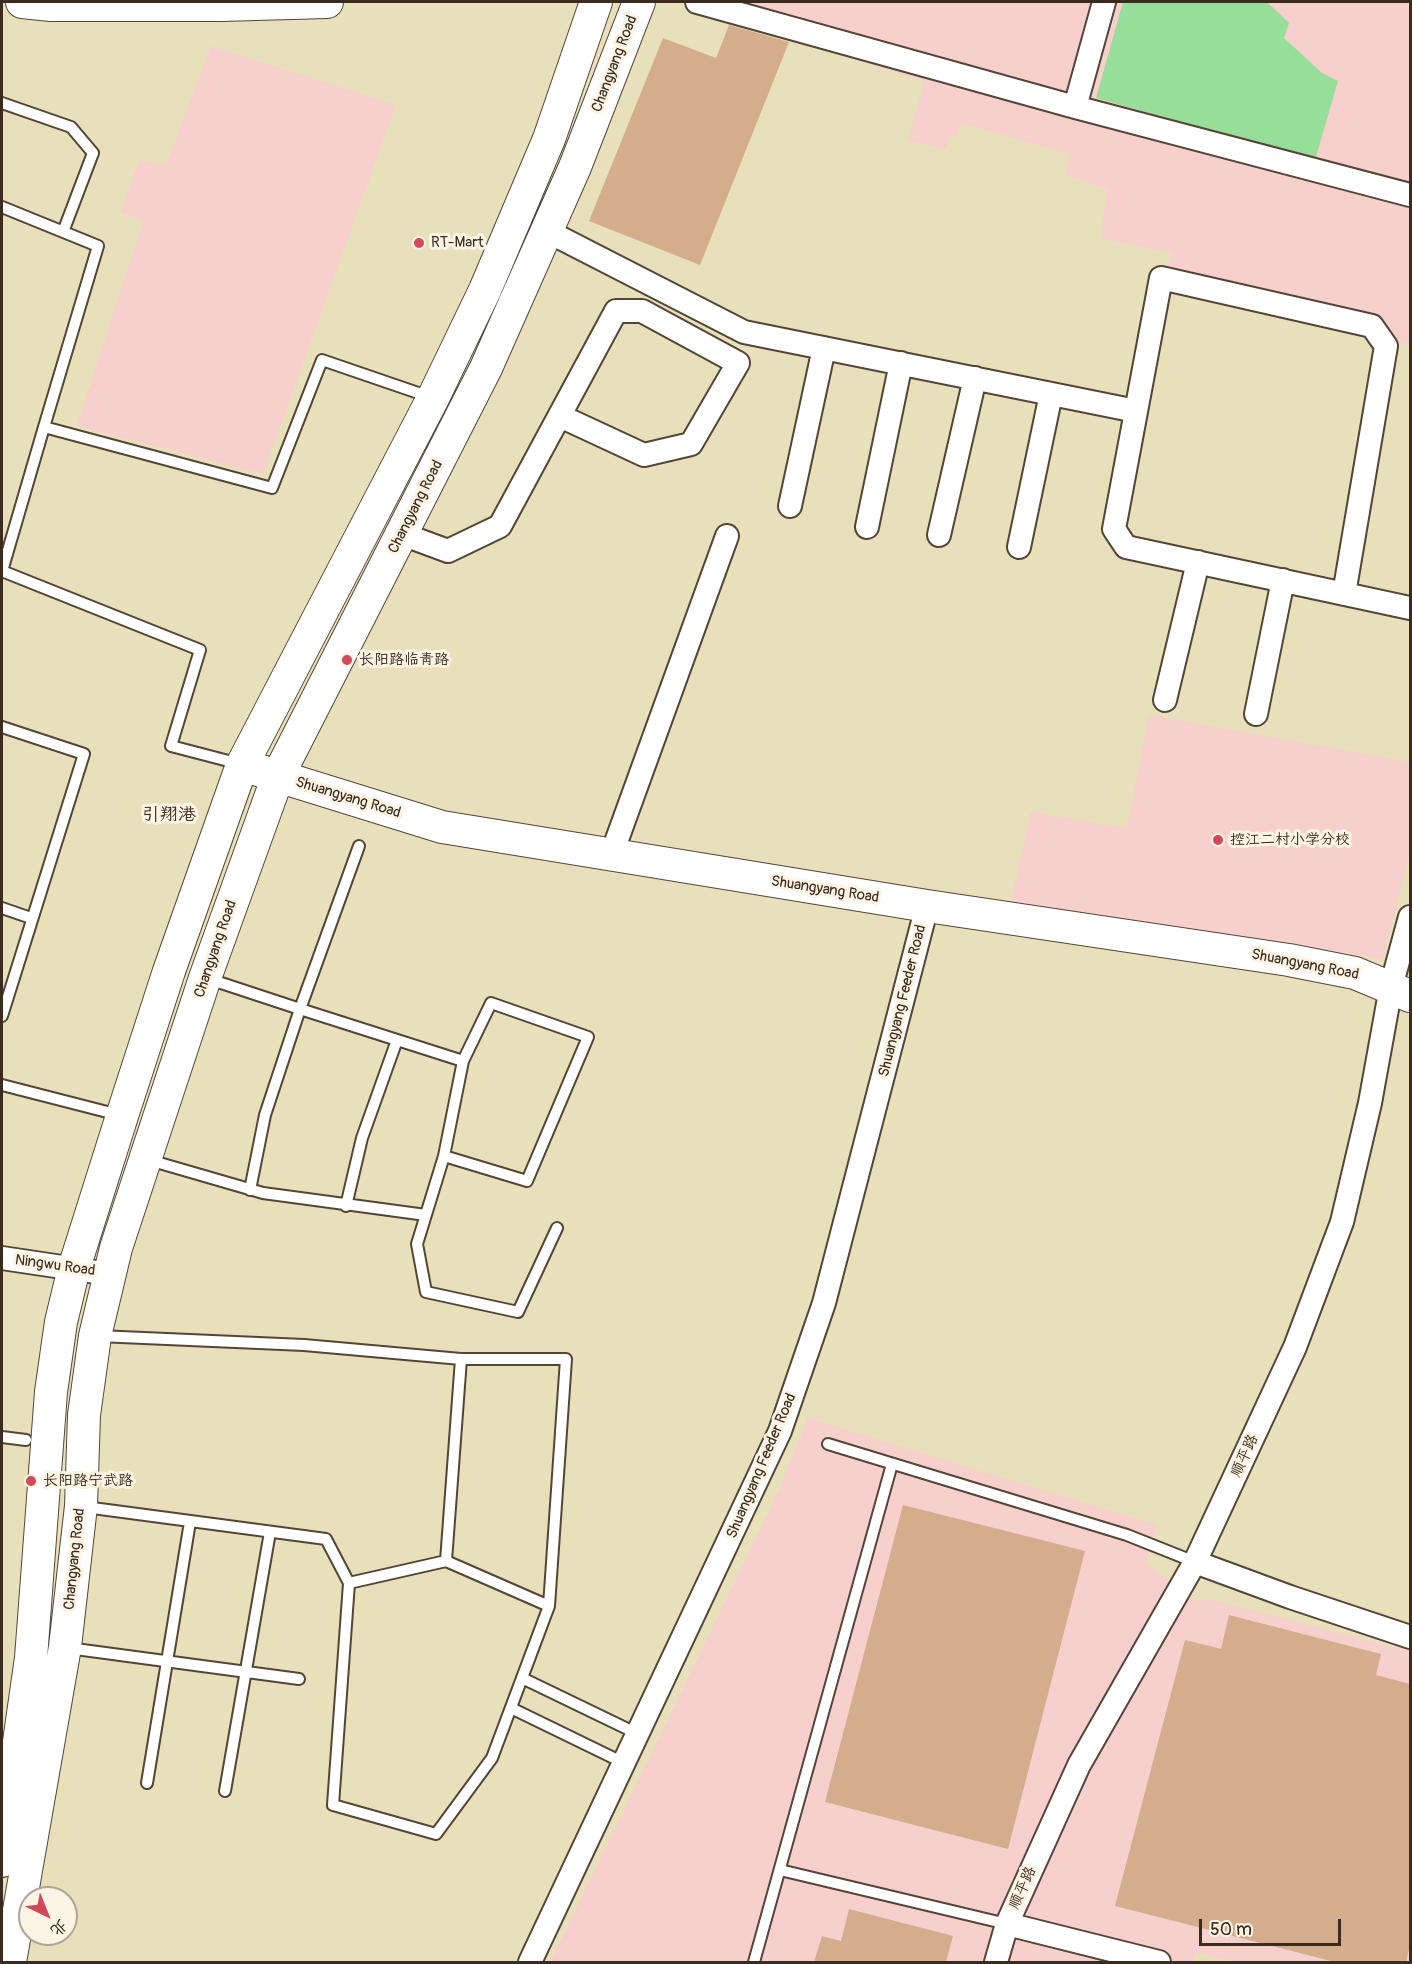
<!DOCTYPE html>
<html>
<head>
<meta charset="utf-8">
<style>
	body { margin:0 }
	#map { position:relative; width:1412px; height:1964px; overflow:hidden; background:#e8e0bb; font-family:Pangolin,"LXGW WenKai TC",sans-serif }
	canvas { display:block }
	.frame { position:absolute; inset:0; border:3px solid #3b2a1e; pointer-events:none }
	.north { position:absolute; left:18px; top:1886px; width:60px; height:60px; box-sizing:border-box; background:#fcf5e5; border:2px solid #afa495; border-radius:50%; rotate:137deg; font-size:16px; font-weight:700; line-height:24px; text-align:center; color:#3b2a1e }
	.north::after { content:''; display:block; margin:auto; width:21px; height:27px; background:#d1495b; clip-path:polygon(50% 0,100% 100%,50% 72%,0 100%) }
	.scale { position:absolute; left:1199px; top:1919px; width:142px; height:27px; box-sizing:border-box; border:3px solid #3b2a1e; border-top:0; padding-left:8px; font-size:18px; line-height:21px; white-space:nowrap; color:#3b2a1e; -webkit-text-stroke:4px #fcf5e5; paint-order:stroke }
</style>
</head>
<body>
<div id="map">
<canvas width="1412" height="1964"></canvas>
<div class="frame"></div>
<div class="north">北</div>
<div class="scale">50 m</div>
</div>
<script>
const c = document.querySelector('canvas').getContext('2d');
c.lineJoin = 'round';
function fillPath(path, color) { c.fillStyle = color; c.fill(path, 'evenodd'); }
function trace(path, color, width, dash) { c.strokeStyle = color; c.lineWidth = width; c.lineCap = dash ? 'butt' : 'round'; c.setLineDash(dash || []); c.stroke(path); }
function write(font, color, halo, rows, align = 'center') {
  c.font = font + ' Pangolin,"LXGW WenKai TC",sans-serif'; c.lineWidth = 6; c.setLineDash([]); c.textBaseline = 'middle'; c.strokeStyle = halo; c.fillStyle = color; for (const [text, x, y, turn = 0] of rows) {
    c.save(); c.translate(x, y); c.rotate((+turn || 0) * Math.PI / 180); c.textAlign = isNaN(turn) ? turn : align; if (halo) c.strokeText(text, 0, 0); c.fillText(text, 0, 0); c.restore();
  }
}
fillPath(new Path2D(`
	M676 2H1410V345L1164 275 1172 253 1101 238 1107 189 1066 175 1069 154 961 123 958 136 949 135 946 149 908 140 924 81Z
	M211 46 396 105 263 474 77 426 143 221 121 212 139 160 166 165Z
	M1149 715 1410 762V851L1383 959 1011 902 1031 812 1127 828Z
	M808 1418 1157 1525 1146 1564 1196 1600H1212L1410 1651V1962H1236L1195 1952 1192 1962H550L773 1503Z`), '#f7d0cd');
fillPath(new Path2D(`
	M1123 2H1267L1289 23 1284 38 1322 73 1338 81 1315 160 1096 98Z`), '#96de99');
fillPath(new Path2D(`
	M729 25 789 42 700 265 589 221 663 38 716 58Z
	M903 1505 1085 1551 1008 1849 825 1802Z
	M1229 1615 1381 1654 1376 1675 1410 1684V1945L1406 1962H1335L1115 1906 1185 1640 1221 1649Z
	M849 1909 953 1936 946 1962H814L822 1936 841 1941Z`), '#d4ad8d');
const lane = new Path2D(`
	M2 103 71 127 93 153 63 232
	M2 207 98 246 44 427 272 488 322 360 430 397
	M44 427 2 571 200 650 171 746 240 764
	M2 727 84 754 2 1016
	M2 908 31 918
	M209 979 300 1009 359 846
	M2 1085 119 1115
	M444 1156 417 1244 426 1292 518 1312 557 1228
	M149 1160 263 1193 426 1215
	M250 1190 265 1115 300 1009 463 1061 491 1003 588 1037 527 1181 444 1156 463 1061
	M346 1206 362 1138 397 1040
	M2 1437 26 1440
	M828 1444 1127 1535 1195 1562
	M85 1507 326 1539 349 1583 446 1561 461 1359 304 1345 98 1336
	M446 1561 549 1606 566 1359H461
	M349 1583 333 1805 436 1834 492 1758 549 1606
	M68 1648 299 1679
	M522 1678 638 1734
	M511 1708 624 1763
	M147 1783 190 1522
	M225 1791 270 1532
	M780 1870 1007 1924
	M754 1962 892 1464`);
const street = new Path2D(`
	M697 2 1075 107 1410 195
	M1075 107 1104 2
	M547 231 744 332 1136 411
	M790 506 824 348
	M867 527 901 363
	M402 534 448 551 500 526 616 311H642L738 363 691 444 644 455 560 416
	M939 535 975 378
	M1019 547 1051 394
	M1344 594 1386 346 1372 326 1161 278 1114 529 1126 547C1221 567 1315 588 1410 608
	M1165 700 1198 562
	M1256 714 1283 580
	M611 856 727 536
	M2 1258 109 1274
	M1195 1562 1290 1597 1410 1637
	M1007 1924 1159 1962
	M530 1962 780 1431 824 1303 927 906
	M996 1962 1007 1924 1079 1765 1195 1562 1295 1347 1342 1222 1370 1103 1391 987 1410 917`);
const secondary = new Path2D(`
	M22 2 51 5H221L327 2
	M258 770 442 827 927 906 1289 960 1355 973 1410 996
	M2 1861 31 1658 51 1392 61 1322 74 1268 122 1116 169 971 242 765 433 398 485 290 549 139 596 2
	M10 1962 65 1647 81 1506 84 1415 95 1336 116 1248 205 978 278 776 486 368 575 167 639 2`);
trace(lane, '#554536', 14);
trace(street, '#554536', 26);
trace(secondary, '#554536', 34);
trace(lane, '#fff', 10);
trace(street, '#fff', 22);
trace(secondary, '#fff', 32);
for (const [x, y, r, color] of [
	[419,243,6,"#d1495b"],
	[347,660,6,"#d1495b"],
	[1218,840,6,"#d1495b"],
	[31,1481,6,"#d1495b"]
]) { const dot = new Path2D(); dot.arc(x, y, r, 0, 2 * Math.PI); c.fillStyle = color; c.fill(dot); trace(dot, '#fcf5e5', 2); }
write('15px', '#3b2a1e', '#fcf5e5', [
	["Changyang Road",615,64,-69],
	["Changyang Road",416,507,-63],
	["Shuangyang Road",348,798,17],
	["Shuangyang Road",825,890,9],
	["Changyang Road",216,949,-71],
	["Shuangyang Road",1305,965,11],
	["Shuangyang Feeder Road",903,1001,-76],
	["Ningwu Road",55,1266,8],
	["顺平路",1245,1456,-65],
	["Shuangyang Feeder Road",762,1466,-67],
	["Changyang Road",75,1559,-84],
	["顺平路",1023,1888,-66]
]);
write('15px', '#3b2a1e', '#fcf5e5', [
	["RT-Mart",431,243],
	["长阳路临青路",359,660],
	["控江二村小学分校",1230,840],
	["长阳路宁武路",43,1481]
], 'left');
write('18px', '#3b2a1e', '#fcf5e5', [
	["引翔港",169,815]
]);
</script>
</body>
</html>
